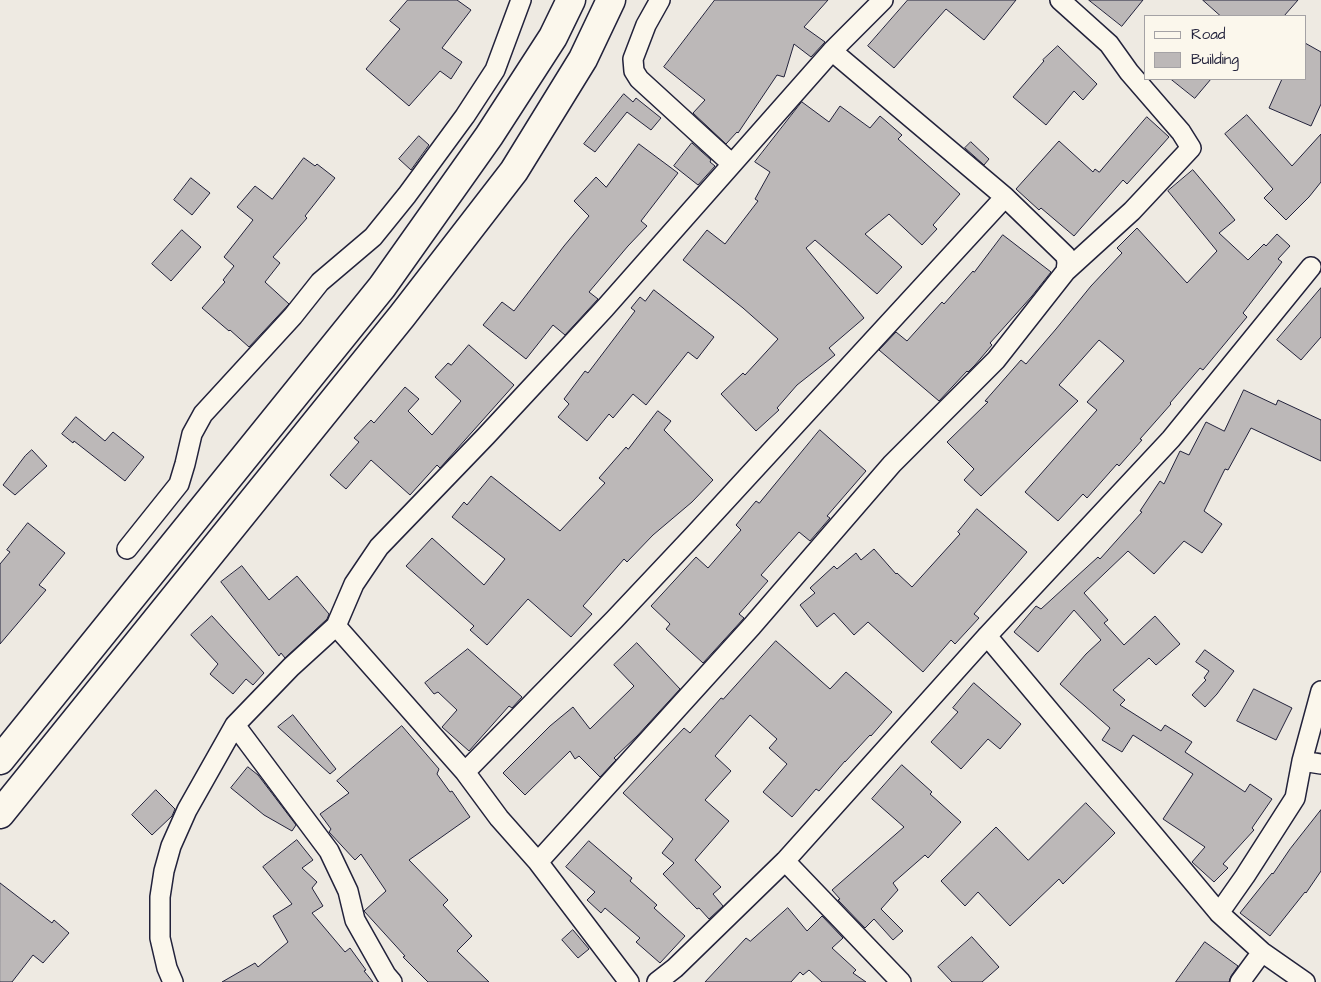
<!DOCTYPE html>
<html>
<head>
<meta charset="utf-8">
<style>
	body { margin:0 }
	#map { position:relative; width:1321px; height:982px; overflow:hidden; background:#eeeae2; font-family:"Architects Daughter",sans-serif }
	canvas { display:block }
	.legend { position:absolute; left:1144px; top:15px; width:162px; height:65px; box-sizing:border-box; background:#fbf7ec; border:1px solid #a4a2a5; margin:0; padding:6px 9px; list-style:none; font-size:15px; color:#22223b }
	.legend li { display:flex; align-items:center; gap:10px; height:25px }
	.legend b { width:25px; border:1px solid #a4a2a5 }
</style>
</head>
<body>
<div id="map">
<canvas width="1321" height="982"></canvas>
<ul class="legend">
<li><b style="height:6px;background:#fbf7ec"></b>Road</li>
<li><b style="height:14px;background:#bcb8b8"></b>Building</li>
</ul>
</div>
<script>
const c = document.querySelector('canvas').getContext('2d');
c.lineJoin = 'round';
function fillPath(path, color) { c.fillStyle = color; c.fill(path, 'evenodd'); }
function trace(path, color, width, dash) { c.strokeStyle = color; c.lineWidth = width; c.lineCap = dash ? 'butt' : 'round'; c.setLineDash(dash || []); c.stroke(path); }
const building = new Path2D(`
	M408 0H457L471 10 442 48 462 62 451 79 440 71 409 106 366 69 400 29 390 21Z
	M715 0H828L804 27 825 42 811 57 794 44 784 77 777 75 738 133 737 132 726 144 693 113 705 100 664 67Z
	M908 0H1016L984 40 946 9 894 68 868 46Z
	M1089 0H1143L1122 26Z
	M1203 0H1298L1284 16H1221Z
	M1305 43 1321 52V104L1311 126 1269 108 1282 79H1305Z
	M1058 46 1097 84 1083 100 1074 91 1046 125 1013 97 1044 61 1043 60Z
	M1171 79H1211L1195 98Z
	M624 94 633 102 636 98 661 118 651 130 627 112 595 152 584 144Z
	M802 102 829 122 840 106 870 128 880 116 902 135 898 139 960 194 933 225 937 229 922 245 889 214 865 234 902 267 877 294 815 240 806 248 864 318 829 348 835 355 797 385 777 408 779 410 756 431 721 394 743 373 745 375 778 339 743 308 683 260 707 230 725 244 758 201 755 199 770 172 755 162Z
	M1247 115 1292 166 1321 134V182L1309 197 1286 220 1264 198 1273 189 1225 134Z
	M1147 117 1169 137 1127 184 1123 180 1074 236 1041 208 1039 210 1016 189 1059 141 1093 172 1095 169 1099 172Z
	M419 136 429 145 411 170 399 159Z
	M971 142 989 159 984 165 965 148Z
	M692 143 711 160 710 162 715 166 698 185 674 166Z
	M639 144 678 173 641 221 647 226 628 246 589 292 598 299 565 335 553 325 526 359 483 325 502 302 514 311 564 246 589 216 574 201 596 177 606 187Z
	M304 158 315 166 317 164 335 178 305 216 307 218 273 257 280 263 265 282 289 304 249 347 230 330 229 331 202 308 225 282 223 280 234 266 224 257 253 220 237 207 255 186 272 199Z
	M1193 170 1235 220 1219 233 1248 260 1264 244 1266 246 1277 234 1290 246 1278 259 1282 262 1243 313 1247 317 1203 370 1200 368 1170 403 1171 404 1140 439 1142 440 1119 466 1117 464 1087 498 1083 494 1058 521 1025 492 1097 410 1087 402 1124 361 1099 340 1059 385 1078 401 981 496 964 480 974 469 947 442 988 402 985 401 1021 360 1026 364 1056 329 1091 286 1122 253 1117 248 1137 228 1187 283 1217 251 1168 191Z
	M191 178 210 193 192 215 174 200Z
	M182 230 201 247 171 281 152 264Z
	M1003 235 1051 272 1032 296 990 343 992 345 975 365 968 372 967 371 939 401 879 350 896 332 907 341 942 302 944 304 973 271 974 272Z
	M1321 288V337L1301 360 1277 340Z
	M654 290 714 337 697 359 688 352 646 405 633 394 613 418 609 414 587 441 558 417 569 404 564 399 585 371 588 373 635 311 631 308 640 297 645 301Z
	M469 345 514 385 440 468 437 465 410 495 371 460 346 489 330 475 359 442 354 438 371 420 374 423 405 387 419 399 408 411 432 435 461 401 435 377 448 363 451 365Z
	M1244 390 1276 405 1278 400 1321 420V461L1251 428 1228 470 1225 469 1204 511 1222 524 1202 553 1184 541 1154 574 1128 551 1084 593 1108 620 1104 623 1124 645 1155 616 1180 644 1156 665 1149 658 1113 690 1125 700 1120 705 1161 731 1165 725 1192 742 1185 752 1245 792 1250 784 1272 799 1252 828 1254 830 1223 864 1228 868 1214 882 1192 862 1205 847 1163 819 1193 774 1133 735 1122 752 1102 740 1110 728 1060 684 1086 654 1101 640 1074 610 1038 652 1014 632 1036 606 1041 609 1098 557 1100 559 1142 512 1140 511 1160 481 1164 484 1180 451 1189 455 1206 422 1224 431Z
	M658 411 671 421 664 430 713 480 692 502 653 535 627 562 624 559 583 606 592 614 571 637 528 599 487 645 470 630 474 626 406 566 432 538 484 585 505 559 452 517 464 502 467 505 491 476 560 531 605 483 599 478 626 447 628 449Z
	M76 417 105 441 113 432 144 457 125 481 74 441 73 443 62 434Z
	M820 430 866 471 827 516 830 518 810 541 799 532 761 575 768 581 739 614 744 618 703 663 666 629 670 624 651 606 696 557 708 568 741 530 736 525 756 501 759 503Z
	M32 450 47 466 15 495 3 485 25 456Z
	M977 509 1027 552 974 614 979 618 955 644 951 640 923 672 868 622 854 635 834 613 817 627 800 605 815 593 810 588 834 566 837 569 856 553 861 560 874 549 896 574 897 573 912 587 960 534 958 532Z
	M28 523 65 553 39 585 46 590 0 644V564L10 552 7 550Z
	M242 566 269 600 297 576 329 614 327 619 285 658 281 653 279 656 221 582Z
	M212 616 264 673 253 685 246 679 233 694 210 674 218 664 191 635Z
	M776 641 830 689 846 672 892 712 871 736 870 735 845 762V761L819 791 816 789 792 817 763 792 787 764 769 748 777 739 750 715 715 756 731 771 705 800 729 821 695 860 721 887 713 894 723 906 709 919 699 908 697 909 663 874 674 863 662 853 673 839 623 793 684 728 690 733 721 698 723 699Z
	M637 643 680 689 637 736 614 758 616 760 600 777 579 756 575 759 570 751 525 795 503 773 550 726 573 707 590 729 634 686 614 665Z
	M468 649 522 697 512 708 509 706 469 751 442 727 457 710 438 692 434 694 425 683Z
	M1205 650 1234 671 1217 694 1205 707 1192 695 1206 680 1204 678 1209 671 1196 662Z
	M974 683 1021 724 1000 749 988 739 961 769 931 742 958 712 953 708Z
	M1254 689 1292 708 1276 740 1237 721Z
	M293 715 336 769 330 774 278 727Z
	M402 726 439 769 437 774 450 792 452 791 470 817 409 860 448 900 443 905 472 936 457 951 489 982H428L403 957 405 956 364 911 386 891 361 854 355 860 329 832 331 829 320 814 349 793 337 781Z
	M902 765 932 792 930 794 961 822 928 858 925 855 893 883 898 890 881 909 903 931 893 940 874 919 865 928 838 900 840 899 832 890 904 827 872 799Z
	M248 767 258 775 296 825 292 831 264 815 231 788Z
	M156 790 175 809 172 816 152 835 132 815Z
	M1086 803 1115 833 1063 884 1059 879 1010 926 978 892 965 906 941 881 996 827 1028 860Z
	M1321 810V871L1306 893 1305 892 1270 936 1240 913 1272 873 1273 874 1290 849Z
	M297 840 313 860 302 868 317 882 312 888 323 906 312 913 345 952 350 948 366 970 364 971 373 982H222L255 963 258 967 288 942 273 916 292 904 263 867Z
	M589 841 632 878 630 881 657 905 654 908 685 936 660 963 636 942 640 938 605 908 601 913 587 900 595 892 566 867Z
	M0 883 52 923 54 920 69 933 43 963 33 955 12 982H0Z
	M788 908 807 931 822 916 843 938 832 948 856 970 853 973 866 982H822L809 970 803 975 800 972 791 982H705L746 938 750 941Z
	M573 930 589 949 578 958 562 940Z
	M972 937 999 967 982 982H952L938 967Z
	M1205 942 1238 966 1231 976 1229 982H1176Z`);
fillPath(building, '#bcb8b8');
trace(building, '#22223b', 1);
const minor = new Path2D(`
	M660 0 646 25 633 59 634 71 639 79 732 164
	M832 51 1005 197 1066 256 1067 263 1066 271
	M127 549 179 484 185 464 192 434 203 414 293 316 320 282 373 237 407 195 465 116 495 70 521 0
	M336 626 465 772 499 818 538 862 629 982
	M987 636 1219 913 1262 952 1305 982
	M235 725 329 851 348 891 355 920 386 975 392 982
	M1302 761 1321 691
	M465 772 614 620 694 535 1005 197
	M785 861 901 982
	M538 862 752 626 892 464 996 360 1066 271 1132 211 1191 148 1181 132 1129 72 1109 44 1060 0
	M1219 913 1245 876 1295 798 1302 761 1321 764
	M173 982 167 968 160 938V897L164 871 171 846 187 810 235 725 291 667 336 626 354 584 379 547 486 436 605 308 832 51 883 0
	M657 982 675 968 785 861 987 636 1171 439 1311 267
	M1240 982 1262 952`);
const trunk = new Path2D(`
	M0 760 382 287 489 136 553 37 571 0
	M0 814 402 316 514 171 583 59 611 0`);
trace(minor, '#22223b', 22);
trace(trunk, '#22223b', 31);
trace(minor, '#fbf7ec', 19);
trace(trunk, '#fbf7ec', 28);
</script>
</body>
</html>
